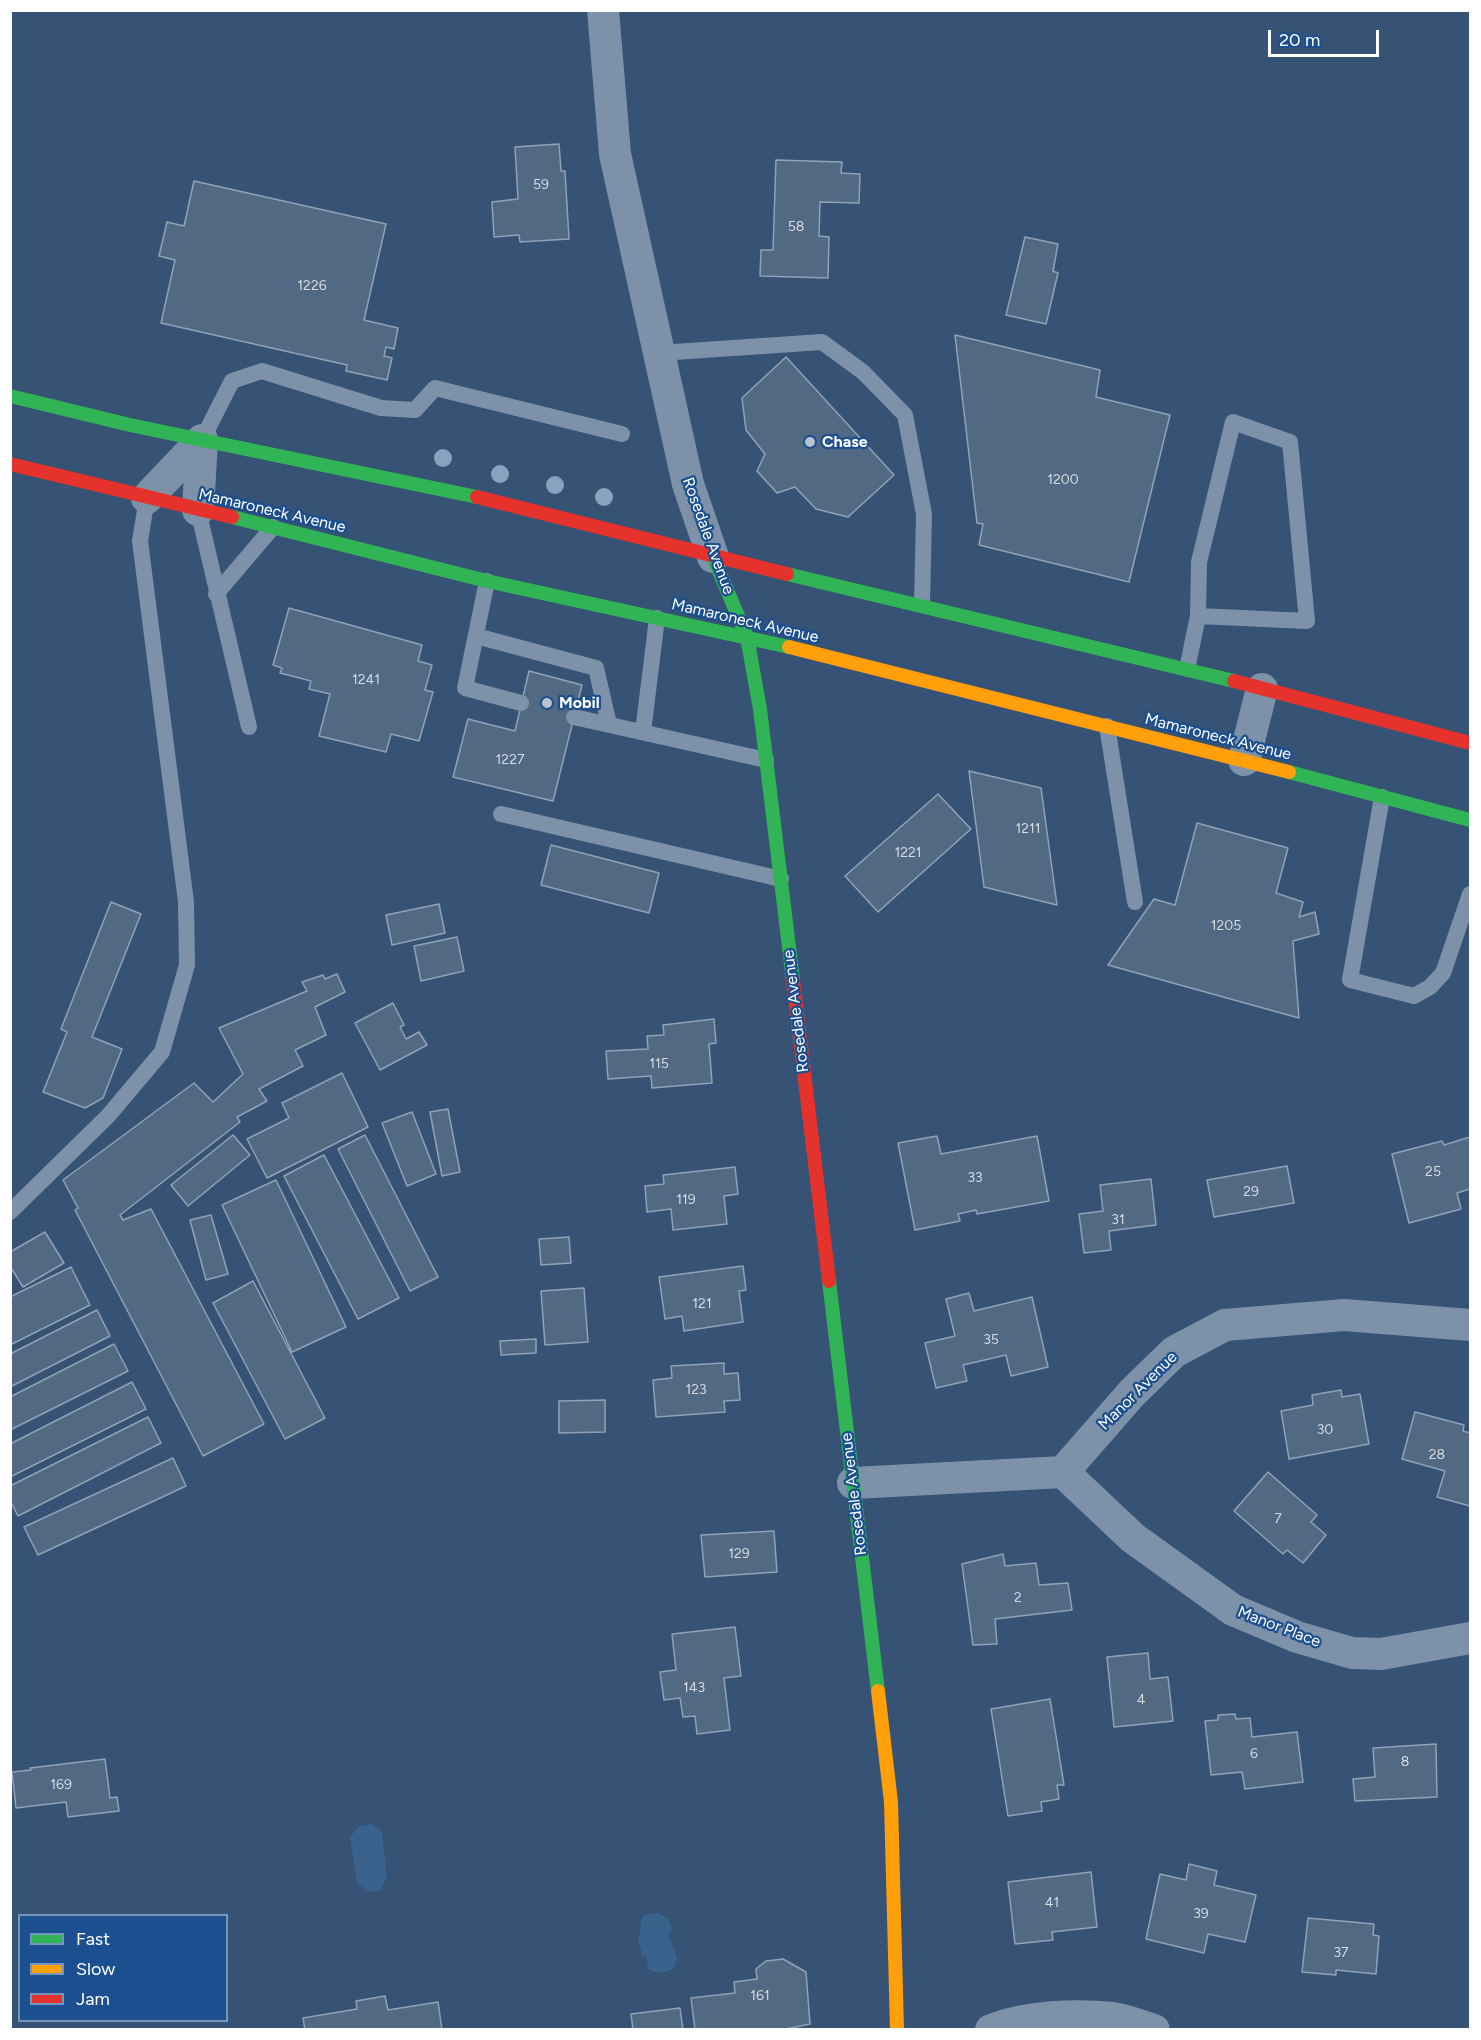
<!DOCTYPE html>
<html>
<head>
<meta charset="utf-8">
<style>
	body { margin:0 }
	#map { position:relative; width:1481px; height:2040px; overflow:hidden; background:#365274; font-family:Figtree,sans-serif }
	canvas { display:block }
	.frame { position:absolute; inset:0; border:12px solid #fff; pointer-events:none }
	.legend { position:absolute; left:18px; top:1914px; width:210px; height:108px; box-sizing:border-box; background:#1b4f8f; border:2px solid #7695bc; margin:0; padding:8px 10px; list-style:none; font-size:18px; color:#fff }
	.legend li { display:flex; align-items:center; gap:12px; height:30px }
	.legend b { width:30px; border:2px solid #7695bc }
	.scale { position:absolute; left:1268px; top:30px; width:111px; height:27px; box-sizing:border-box; border:3px solid #fff; border-top:0; padding-left:8px; font-size:18px; line-height:21px; white-space:nowrap; color:#fff; -webkit-text-stroke:4px #1b4f8f; paint-order:stroke }
</style>
</head>
<body>
<div id="map">
<canvas width="1481" height="2040"></canvas>
<div class="frame"></div>
<ul class="legend">
<li><b style="height:8px;background:#30b455"></b>Fast</li>
<li><b style="height:8px;background:#ff9f0a"></b>Slow</li>
<li><b style="height:8px;background:#e5322d"></b>Jam</li>
</ul>
<div class="scale">20 m</div>
</div>
<script>
const c = document.querySelector('canvas').getContext('2d');
c.lineJoin = 'round';
function fillPath(path, color) { c.fillStyle = color; c.fill(path, 'evenodd'); }
function trace(path, color, width, dash) { c.strokeStyle = color; c.lineWidth = width; c.lineCap = dash ? 'butt' : 'round'; c.setLineDash(dash || []); c.stroke(path); }
function write(font, color, halo, rows, align = 'center') {
  c.font = font + ' Figtree,sans-serif'; c.lineWidth = 4.5; c.setLineDash([]); c.textBaseline = 'middle'; c.strokeStyle = halo; c.fillStyle = color; for (const [text, x, y, turn = 0] of rows) {
    c.save(); c.translate(x, y); c.rotate((+turn || 0) * Math.PI / 180); c.textAlign = isNaN(turn) ? turn : align; if (halo) c.strokeText(text, 0, 0); c.fillText(text, 0, 0); c.restore();
  }
}
fillPath(new Path2D(`
	M372 1824 382 1832 387 1877 381 1890 368 1892 357 1883 350 1837 359 1826Z
	M659 1913 669 1920 672 1931 669 1935 677 1958 674 1968C665 1974 657 1974 648 1969L646 1956 642 1955 638 1939C642 1932 638 1924 644 1915Z`), '#3b618d');
const building = new Path2D(`
	M559 144 561 171H565L569 239 520 242 519 235 494 237 492 202 518 199 515 147Z
	M776 160 842 162 841 173 860 174 859 203 820 202 819 236 829 237 828 278 760 276 761 250H773Z
	M194 181 386 224 364 320 398 328 394 349 386 347 384 356 392 358 387 380 346 371 347 365 161 323 175 260 159 256 167 222 184 226Z
	M1025 237 1058 244 1053 271 1058 273 1046 324 1006 315Z
	M955 335 1100 370 1096 397 1170 415 1129 582 979 545 983 524 977 523Z
	M786 357 894 475 848 517 816 509 795 487 777 493 757 471 765 454 746 430 742 398Z
	M289 608 422 645 418 661 432 665 425 690 433 692 419 741 391 734 386 752 319 736 330 694 309 689 311 681 280 673 282 668 273 665Z
	M529 671 582 685 553 801 453 777 468 719 515 731Z
	M969 771 1041 788 1057 905 984 887Z
	M938 794 971 829 878 912 845 876Z
	M1197 823 1288 848 1276 893 1303 902 1299 917 1315 912 1319 934 1293 941 1299 1018 1108 965 1154 899 1175 905Z
	M551 845 659 873 649 913 541 885Z
	M111 902 141 914 92 1037 122 1049 103 1098 85 1108 43 1092 67 1032 61 1029Z
	M439 904 445 933 392 945 386 915Z
	M457 937 464 971 421 981 414 946Z
	M337 974 345 992 315 1007 326 1035 295 1050 303 1066 259 1089 267 1101 237 1117 240 1122 120 1215 123 1220 151 1209 264 1424 203 1456 75 1210 78 1208 63 1180 194 1083 213 1102 243 1074 219 1028 307 991 302 982 323 975 325 979Z
	M393 1003 404 1025 400 1027 406 1039 419 1032 427 1045 380 1070 355 1023Z
	M714 1019 716 1043 709 1044 712 1083 652 1088 651 1076 608 1079 606 1051 648 1049 647 1036 664 1035 663 1025Z
	M342 1073 368 1127 267 1178 247 1139 289 1118 282 1103Z
	M448 1109 460 1172 442 1176 430 1112Z
	M412 1112 436 1174 407 1186 382 1123Z
	M233 1135 250 1155 188 1206 171 1185Z
	M365 1135 438 1277 410 1291 338 1149Z
	M937 1136 941 1154 1037 1136 1049 1201 977 1214 976 1210 958 1214 960 1221 915 1230 898 1143Z
	M1470 1137V1189L1457 1193 1461 1209 1409 1223 1392 1154 1442 1141 1444 1145Z
	M324 1155 399 1298 358 1319 284 1176Z
	M1287 1166 1294 1203 1214 1217 1207 1180Z
	M735 1167 738 1194 724 1196 727 1224 673 1230 671 1209 647 1212 645 1186 664 1184 663 1175Z
	M1151 1179 1156 1225 1109 1231 1111 1250 1084 1253 1079 1214 1103 1211 1100 1185Z
	M276 1180 346 1327 292 1352 222 1205Z
	M211 1215 228 1274 206 1280 190 1220Z
	M45 1232 64 1263 23 1287 10 1266V1252Z
	M569 1237 571 1263 541 1265 539 1239Z
	M743 1266 746 1290 739 1291 743 1322 684 1331 682 1316 665 1319 659 1277Z
	M71 1267 90 1305 10 1345V1297Z
	M253 1281 325 1418 285 1439 213 1303Z
	M584 1288 588 1342 545 1345 541 1291Z
	M969 1293 974 1311 1032 1297 1048 1367 1011 1376 1006 1355 963 1365 967 1381 936 1388 925 1343 955 1336 946 1299Z
	M97 1310 110 1336 10 1387V1354Z
	M536 1339V1353L501 1355 500 1341Z
	M114 1344 128 1371 10 1430V1397Z
	M724 1363V1374L738 1373 740 1400 724 1401 725 1412 656 1417 653 1380 672 1378 671 1366Z
	M132 1382 146 1409 10 1477V1444Z
	M1341 1390 1342 1397 1360 1394 1369 1444 1289 1459 1281 1411 1313 1405 1312 1395Z
	M605 1400V1432L559 1433V1401Z
	M1415 1412 1464 1425 1463 1431 1470 1433V1506L1437 1497 1445 1471 1402 1459Z
	M148 1417 161 1443 18 1516 10 1500V1486Z
	M173 1458 186 1486 38 1555 24 1527Z
	M1268 1472 1317 1515 1311 1522 1326 1535 1303 1563 1287 1550 1283 1554 1234 1511Z
	M774 1531 777 1572 705 1577 701 1535Z
	M1003 1554 1005 1566 1036 1563 1039 1585 1068 1583 1072 1610 995 1619 997 1644 973 1645 962 1564Z
	M735 1627 741 1676 724 1678 730 1730 697 1734 695 1716 683 1717 680 1698 664 1700 660 1672 676 1670 672 1634Z
	M1148 1653 1150 1679 1168 1677 1173 1721 1114 1727 1107 1657Z
	M1050 1699 1064 1785H1057L1059 1799 1041 1802 1042 1811 1008 1816 991 1709Z
	M1235 1714 1236 1719 1250 1718 1252 1737 1297 1732 1303 1782 1245 1789 1242 1772 1211 1775 1205 1721 1218 1720V1715Z
	M1436 1744 1437 1797 1355 1801 1353 1779 1375 1777 1373 1748Z
	M105 1759 110 1798 117 1797 119 1811 68 1817 66 1802 16 1808 12 1772 31 1770 30 1768Z
	M1189 1864 1217 1871 1214 1885 1256 1895 1245 1942 1208 1934 1204 1953 1146 1939 1160 1874 1186 1880Z
	M1091 1872 1097 1927 1052 1932 1053 1940 1015 1944 1008 1882Z
	M1308 1918 1374 1924 1373 1935 1379 1936 1376 1974 1336 1970V1975L1302 1972Z
	M783 1959 806 1972 810 2024 781 2030H695L691 1998 735 1993 734 1982 757 1979 756 1969 766 1961Z
	M385 1996 388 2010 438 2002 442 2030H305L303 2018 357 2009 356 2001Z
	M680 2008 683 2030H633L631 2014Z`);
fillPath(building, '#526984');
trace(building, '#92a2b6', 1.5);
trace(new Path2D(`
	M659 353 822 342 863 372 905 415 924 514 922 605
	M202 440 232 381 262 371 381 408 415 410 435 388 622 434
	M198 510 249 727
	M487 581 465 688 521 703
	M216 594 273 527
	M476 636 596 668 609 724
	M1187 669 1198 616 1199 562 1233 422 1290 442 1307 621 1198 616
	M574 717 766 760
	M1107 726 1135 902
	M643 732 657 618
	M1382 797 1350 980 1414 996 1430 987 1443 973 1470 894
	M501 814 781 879
	M10 1212 108 1116 162 1052 187 965 186 902 140 541 147 498`), '#7d92a8', 16);
trace(new Path2D(`
	M603 10 615 154 688 484 713 557
	M147 498 202 440
	M198 510 202 440
	M1244 760 1262 689
	M1063 1472 1133 1538 1233 1610 1297 1637 1352 1653 1381 1654 1470 1638
	M853 1483 1063 1472 1132 1393 1174 1352 1225 1325 1344 1315 1470 1325
	M991 2030C1026 2016 1076 2014 1113 2018 1127 2020 1141 2026 1154 2030`), '#7d92a8', 32);
trace(new Path2D(`
	M10 396 130 425 477 497
	M232 517 487 581 789 647
	M713 557 747 637 760 709 793 980
	M787 574 1234 681
	M1289 772 1470 820
	M829 1281 878 1691`), '#30b455', 14);
trace(new Path2D(`
	M789 647 1289 772
	M878 1691 891 1802 897 2030`), '#ff9f0a', 14);
trace(new Path2D(`
	M10 464 232 517
	M477 497 787 574
	M1234 681 1470 743
	M793 980 829 1281`), '#e5322d', 14);
c.fillStyle = '#8aa2be';
for (const [x, y] of [
	[443,458],
	[500,474],
	[555,485],
	[604,497]
]) { c.beginPath(); c.arc(x, y, 9, 0, 2 * Math.PI); c.fill(); }
for (const [x, y, r, color] of [
	[810,442,6,"#b9c2ce"],
	[547,703,6,"#b9c2ce"]
]) { const dot = new Path2D(); dot.arc(x, y, r, 0, 2 * Math.PI); c.fillStyle = color; c.fill(dot); trace(dot, '#1b4f8f', 2); }
write('14px', '#d4dae0', null, [
	["59",541,185],
	["58",796,227],
	["1226",312,286],
	["1200",1063,480],
	["1241",366,680],
	["1227",510,760],
	["1211",1028,829],
	["1221",908,853],
	["1205",1226,926],
	["115",659,1064],
	["25",1433,1172],
	["33",975,1178],
	["29",1251,1192],
	["119",686,1200],
	["31",1118,1220],
	["121",702,1304],
	["35",991,1340],
	["123",696,1390],
	["30",1325,1430],
	["28",1437,1455],
	["7",1278,1519],
	["129",739,1554],
	["2",1018,1598],
	["143",694,1688],
	["4",1141,1700],
	["6",1254,1754],
	["8",1405,1762],
	["169",61,1785],
	["41",1052,1903],
	["39",1201,1914],
	["37",1341,1953],
	["161",760,1996]
]);
write('bold 16px', '#fff', '#1b4f8f', [
	["Chase",822,442],
	["Mobil",559,703]
], 'left');
write('16px', '#fff', '#1b4f8f', [
	["Mamaroneck Avenue",272,511,13],
	["Rosedale Avenue",708,536,70],
	["Mamaroneck Avenue",745,621,13],
	["Mamaroneck Avenue",1218,737,14],
	["Rosedale Avenue",796,1011,-97],
	["Manor Avenue",1138,1391,-45],
	["Rosedale Avenue",854,1494,-97],
	["Manor Place",1279,1627,21]
]);
</script>
</body>
</html>
